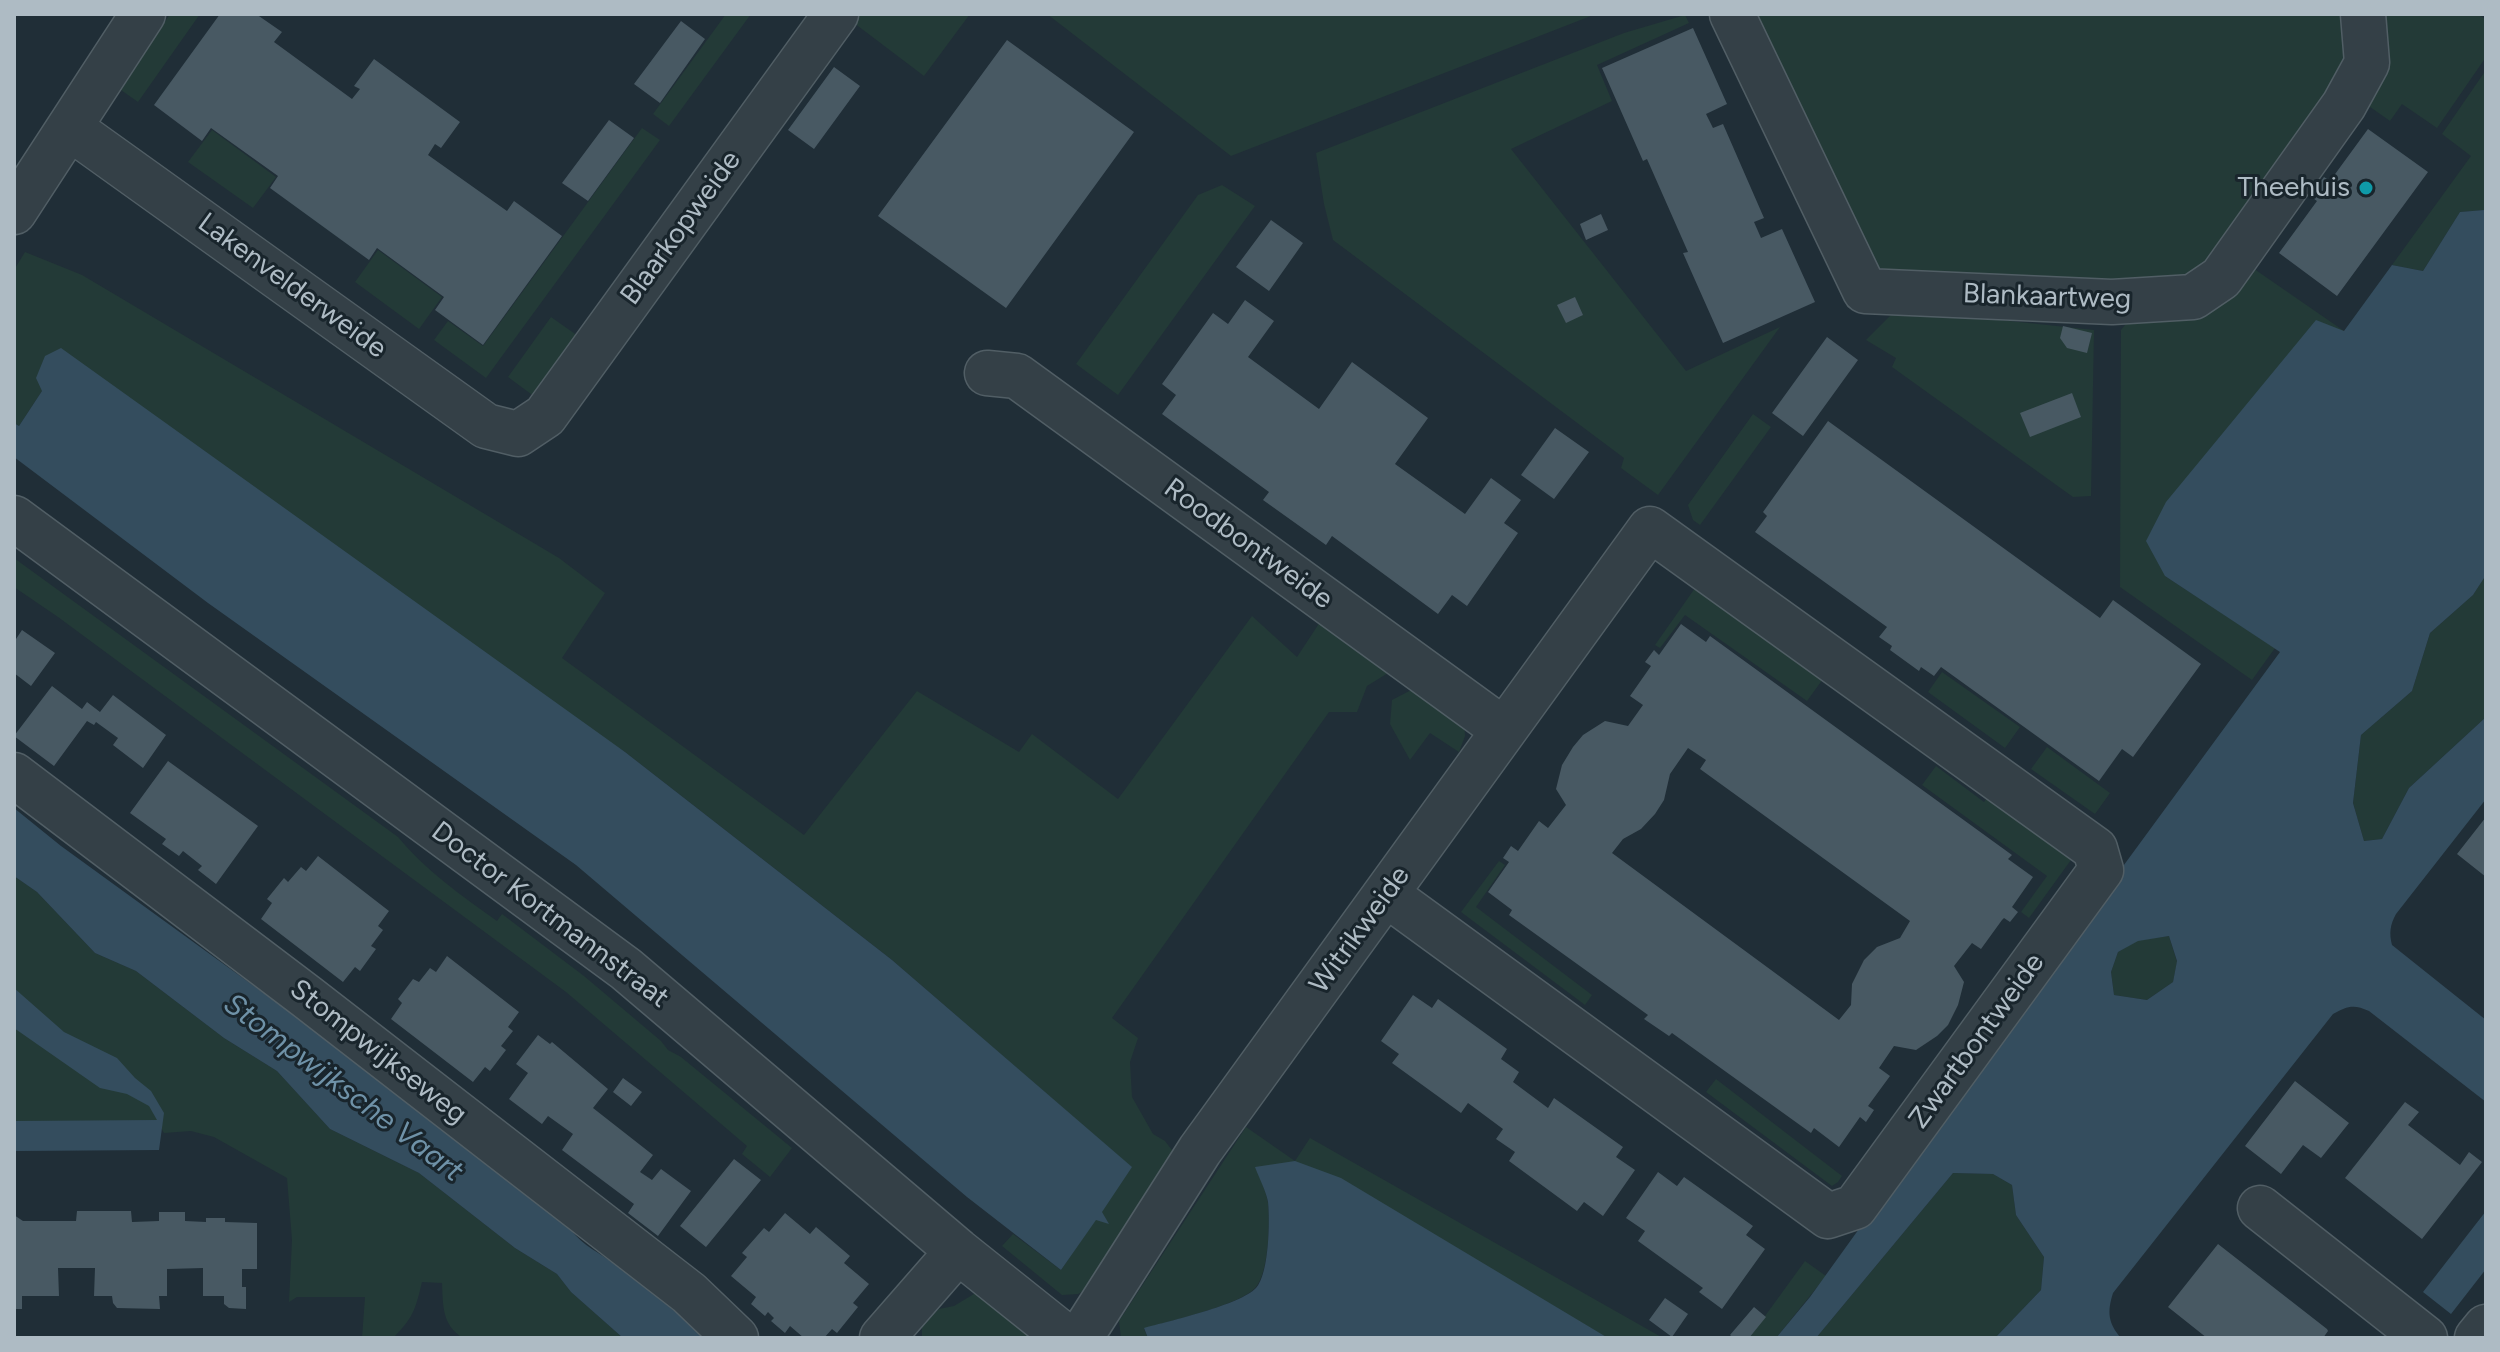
<!DOCTYPE html>
<html>
<head>
<meta charset="utf-8">
<style>
	body { margin:0 }
	#map { position:relative; width:2500px; height:1352px; overflow:hidden; background:#202e37; font-family:Figtree,sans-serif }
	canvas { display:block }
	.frame { position:absolute; inset:0; border:16px solid #aebbc4; pointer-events:none }
</style>
</head>
<body>
<div id="map">
<canvas width="2500" height="1352"></canvas>
<div class="frame"></div>
</div>
<script>
const c = document.querySelector('canvas').getContext('2d');
c.lineJoin = 'round';
function fillPath(path, color) { c.fillStyle = color; c.fill(path, 'evenodd'); }
function trace(path, color, width, dash) { c.strokeStyle = color; c.lineWidth = width; c.lineCap = dash ? 'butt' : 'round'; c.setLineDash(dash || []); c.stroke(path); }
function write(font, color, halo, rows, align = 'center') {
  c.font = font + ' Figtree,sans-serif'; c.lineWidth = 6; c.setLineDash([]); c.textBaseline = 'middle'; c.strokeStyle = halo; c.fillStyle = color; for (const [text, x, y, turn = 0] of rows) {
    c.save(); c.translate(x, y); c.rotate((+turn || 0) * Math.PI / 180); c.textAlign = isNaN(turn) ? turn : align; if (halo) c.strokeText(text, 0, 0); c.fillText(text, 0, 0); c.restore();
  }
}
fillPath(new Path2D(`
	M170 14H200L138 102 121 90Z
	M726 14H751L669 126 653 114Z
	M860 14H970L924 76 854 23Z
	M1047 14H1596L1231 156Z
	M1746 14H2344L2350 43 2335 94 2194 286 2036 283 1875 268Z
	M2377 14H2478L2486 20V57L2437 128 2402 104 2390 121 2363 102Z
	M1685 15 1689 23 1597 65 1612 101 1511 149 1686 371 1780 327 1658 495 1621 468 1624 458 1333 240 1324 204 1316 153 1624 33Z
	M2486 70V208L2485 210 2460 212 2423 271 2392 265 2471 156 2442 134Z
	M642 128 660 140 486 378 434 340 448 321 483 346Z
	M212 130 276 177 253 208 188 162Z
	M1222 185 1255 206 1118 395 1076 364 1198 195Z
	M378 250 442 297 419 329 355 282Z
	M25 252 82 275 559 558 605 593 562 658 804 835 917 691 1019 752 1032 734 1118 799 1252 616 1297 657 1322 619 1393 670 1367 686 1357 712H1329L1112 1018 1138 1038 1130 1062 1132 1097 1153 1134 1165 1141 1175 1154 1085 1290 1078 1294 1062 1295 1002 1246 1013 1234 1061 1270 1131 1167 892 960 625 752 42 391 19 426 14 423V270Z
	M2247 264 2344 331 2165 576 2275 648 2252 680 2120 587 2121 330 2129 320Z
	M1897 309 2094 330 2091 496 2073 497 1892 367 1896 358 1866 340Z
	M551 317 578 336 535 397 508 377Z
	M1753 414 1771 427 1700 525 1693 520 1688 505Z
	M14 558 398 837C425 870 462 896 497 921L502 914 584 976 661 1041 668 1050 681 1057 792 1148 770 1177 742 1154 747 1146 566 992 58 617 14 587Z
	M2486 575V717L2409 788 2382 839 2364 841 2353 803 2361 735 2412 691 2430 633 2473 595Z
	M1700 581 1828 672 1807 701 1685 615 1660 648 1655 645Z
	M1942 672 2020 727 2005 748 1928 692Z
	M1419 686 1464 720 1465 736 1459 752 1430 733 1410 760 1390 724 1392 700Z
	M2047 747 2110 793 2095 814 2031 769Z
	M1936 766 1984 802 1992 791 2076 853 2029 918 2021 912 2047 876 1922 785Z
	M1499 861 1505 865 1476 907 1592 995 1585 1005 1461 912Z
	M14 876 37 892 95 953 136 971 224 1038 277 1071 330 1129 419 1173 515 1248 557 1274 571 1292 623 1338H463C442 1325 443 1306 442 1283L422 1282C416 1307 414 1317 395 1336L362 1338 365 1297H297L289 1302 292 1240 287 1178 214 1137 191 1131 164 1133 157 1121H14Z
	M2169 936 2177 962 2173 982 2147 1000 2114 995 2111 972 2118 952 2138 940Z
	M1716 1079 1842 1176 1838 1182 1832 1186 1706 1092Z
	M1246 1127 1295 1161 1310 1138 1663 1338H1607L1256 1167C1260 1178 1266 1191 1268 1203 1270 1222 1269 1274 1255 1288 1240 1305 1169 1321 1144 1329L1148 1338H1121L1119 1321Z
	M1953 1173 1993 1174 2012 1185 2016 1215 2044 1257 2041 1290 1995 1338H1816Z
	M1805 1261 1826 1276 1776 1338H1749Z
	M979 1291 1032 1338H922V1325L939 1309 954 1306Z`), '#233a37');
fillPath(new Path2D(`
	M2486 208V575L2473 595 2430 633 2412 691 2361 735 2353 803 2364 841 2382 839 2409 788 2486 717V799L2396 914C2390 925 2389 933 2392 945L2486 1020V1102L2369 1011C2354 1004 2347 1006 2333 1014L2113 1293C2107 1312 2108 1323 2121 1338H1995L2041 1290 2044 1257 2016 1215 2012 1185 1993 1174 1953 1173 1816 1338H1776L1810 1297 1951 1101 2280 652 2165 576 2146 541 2166 502 2316 320 2344 331 2392 265 2423 271 2460 212 2484 210ZM2169 936 2177 961 2173 982 2147 1000 2114 995 2111 972 2118 952 2138 941Z
	M61 348 625 752 892 960 1132 1167 1102 1212 1109 1224 1096 1220 1061 1270 967 1197 576 865 208 603 14 457V423L19 426 42 391 36 378 45 356Z
	M14 808 61 846 309 1026 571 1230C583 1246 600 1253 616 1265 647 1287 677 1312 705 1338H623L571 1292 557 1274 515 1248 419 1173 330 1129 277 1071 224 1038 136 971 95 953 37 892 14 876Z
	M14 988 64 1032 117 1058 135 1078 151 1091 164 1113 159 1150 14 1151V1121L157 1120 149 1106 127 1094 100 1088 14 1028Z
	M1295 1161 1341 1178 1608 1338H1148L1144 1328C1169 1321 1240 1305 1256 1288 1269 1274 1270 1221 1268 1202 1266 1191 1259 1178 1255 1167Z
	M2486 1211V1269L2451 1314 2423 1292Z`), '#344d5e');
fillPath(new Path2D(`
	M220 14H256L282 32 274 42 352 99 360 89 354 86 374 59 460 122 441 148 435 144 428 155 507 211 514 201 562 236 483 345 435 310 444 297 377 248 369 260 270 188 278 176 211 128 202 141 154 105Z
	M681 21 705 39 660 103 634 84Z
	M1693 28 1727 104 1706 114 1713 128 1723 124 1764 218 1754 222 1761 238 1782 229 1815 302 1723 343 1683 253 1688 252 1647 159 1643 161 1602 68Z
	M1007 40 1134 132 1006 308 878 216Z
	M834 67 860 86 814 149 788 130Z
	M609 120 634 138 588 201 562 183Z
	M2368 129 2428 172 2337 296 2279 253 2317 201 2310 196 2324 177 2330 181Z
	M1601 214 1608 230 1586 240 1580 224Z
	M1271 220 1303 243 1269 291 1236 267Z
	M1575 297 1583 315 1566 323 1557 305Z
	M1245 300 1274 321 1248 357 1319 409 1352 362 1428 418 1395 464 1465 514 1491 478 1521 500 1504 523 1518 533 1467 606 1452 595 1438 614 1332 536 1326 545 1263 500 1269 492 1162 414 1176 395 1162 384 1213 313 1228 324Z
	M2063 326 2092 333 2087 353 2067 348 2060 338Z
	M1827 337 1858 360 1803 436 1772 413Z
	M2072 393 2081 417 2030 437 2020 413Z
	M1828 421 2100 618 2113 600 2201 664 2133 757 2122 749 2099 781 1941 667 1934 676 1921 667 1919 671 1890 650 1892 646 1879 637 1887 627 1755 532 1767 516 1763 512Z
	M1555 428 1589 452 1554 499 1521 475Z
	M1681 624 1706 642 1710 636 2012 855 2008 859 2033 877 2012 907 2018 912 2010 922 2004 918 2002 920 1981 949 1972 943 1954 966 1964 982 1958 1005 1948 1025 1937 1036 1916 1050 1894 1046 1879 1068 1890 1076 1868 1106 1874 1110 1866 1122 1860 1117 1839 1147 1814 1128 1811 1133 1672 1033 1669 1036 1644 1019 1648 1015 1509 915 1512 910 1488 892 1509 862 1503 858 1511 846 1518 851 1539 821 1548 828 1566 805 1556 789 1562 765 1573 747 1583 735 1605 721 1628 726 1643 705 1630 696 1651 666 1645 662 1654 650 1659 655ZM1688 748 1706 760 1700 769 1910 921 1900 938 1877 947 1864 960 1852 984 1851 1005 1839 1020 1612 853 1623 839 1641 829 1655 814 1664 800 1670 774Z
	M22 630 55 653 31 686 14 673V642Z
	M52 686 82 709 87 702 100 712 113 695 166 735 143 768 113 745 118 738 96 722 94 725 87 721 54 766 14 736Z
	M168 761 258 826 216 884 198 870 202 866 183 851 179 856 162 844 166 839 130 813Z
	M2486 817V877L2457 854Z
	M318 856 389 911 378 926 383 930 371 946 376 949 360 971 355 967 343 982 261 919 272 903 267 899 284 878 288 882 301 867 306 871Z
	M447 956 519 1012 508 1027 513 1031 501 1046 506 1050 490 1071 485 1067 473 1082 391 1019 402 1003 398 999 413 979 419 982 430 968 436 972Z
	M1413 995 1432 1008 1438 999 1507 1049 1501 1059 1519 1072 1513 1082 1548 1108 1554 1098 1623 1147 1616 1157 1635 1170 1603 1216 1584 1202 1577 1211 1509 1161 1515 1152 1496 1139 1503 1129 1468 1103 1461 1113 1392 1063 1399 1054 1381 1041Z
	M538 1035 550 1044 552 1042 608 1089 593 1108 653 1155 640 1172 652 1180 661 1169 691 1191 658 1236 628 1213 634 1204 562 1150 573 1134 548 1116 542 1124 509 1099 528 1073 516 1064Z
	M623 1078 642 1092 631 1106 613 1092Z
	M2295 1081 2349 1123 2321 1158 2303 1145 2281 1174 2245 1146Z
	M2405 1102 2419 1112 2408 1125 2460 1165 2469 1152 2482 1162 2422 1239 2345 1178Z
	M734 1159 761 1180 706 1247 680 1226Z
	M1658 1172 1677 1186 1684 1177 1753 1226 1746 1235 1765 1249 1722 1309 1699 1292 1703 1288 1638 1241 1645 1231 1626 1218Z
	M77 1211H131L132 1222 159 1221V1212H185V1221L206 1222V1218H225V1222L257 1223V1269H242V1287H246V1309L229 1308 224 1304V1296H203V1268L167 1269V1296H159L160 1309 117 1308 113 1303 112 1296H94L95 1268H58L59 1296H22V1309H14V1215L23 1221H76Z
	M785 1213 810 1234 816 1227 850 1256 844 1263 869 1284 853 1303 858 1307 837 1333 832 1329 824 1338H804L790 1326 785 1333 771 1321 774 1318 768 1312 765 1316 751 1304 756 1297 731 1276 747 1257 742 1253 764 1228 769 1232Z
	M2218 1244 2327 1329 2328 1331 2323 1338H2207L2168 1307Z
	M1665 1298 1688 1314 1672 1337 1649 1320Z
	M1754 1307 1766 1317 1749 1338H1733L1730 1335Z`), '#485963');
const street = new Path2D(`
	M1732 14 1865 291 2112 302 2193 297 2221 278 2344 105 2367 63 2363 14
	M70 128 486 426 518 434 545 416 836 14
	M14 212 143 14
	M987 373 1017 376 1504 730
	M14 518 626 969 958 1251 1067 1338
	M14 775 307 997 689 1293 736 1338
	M2260 1208 2425 1338
	M882 1338 958 1251
	M1080 1338 1200 1150 1650 529 2095 849 2101 870 1855 1207 1828 1216 1386 894
	M2477 1338 2486 1327`);
trace(street, '#515e65', 47);
trace(street, '#344047', 44);
for (const [x, y, r, color] of [
	[2366,188,8,"#0f9aa8"]
]) { const dot = new Path2D(); dot.arc(x, y, r, 0, 2 * Math.PI); c.fillStyle = color; c.fill(dot); trace(dot, '#19252c', 3); }
write('28px', '#aebbc4', '#19252c', [
	["Theehuis",2350,188]
], 'right');
write('28px', '#aebbc4', '#19252c', [
	["Blaarkopweide",681,228,-54],
	["Lakenvelderweide",292,286,36],
	["Blankaartweg",2047,297,2],
	["Roodbontweide",1248,544,36],
	["Doctor Kortmannstraat",550,915,37],
	["Witrikweide",1360,930,-54],
	["Zwartbontweide",1977,1041,-54],
	["Stompwijkseweg",378,1052,38]
]);
write('italic 30px', '#6f92a8', '#19252c', [
	["Stompwijksche Vaart",343,1088,37]
]);
</script>
</body>
</html>
